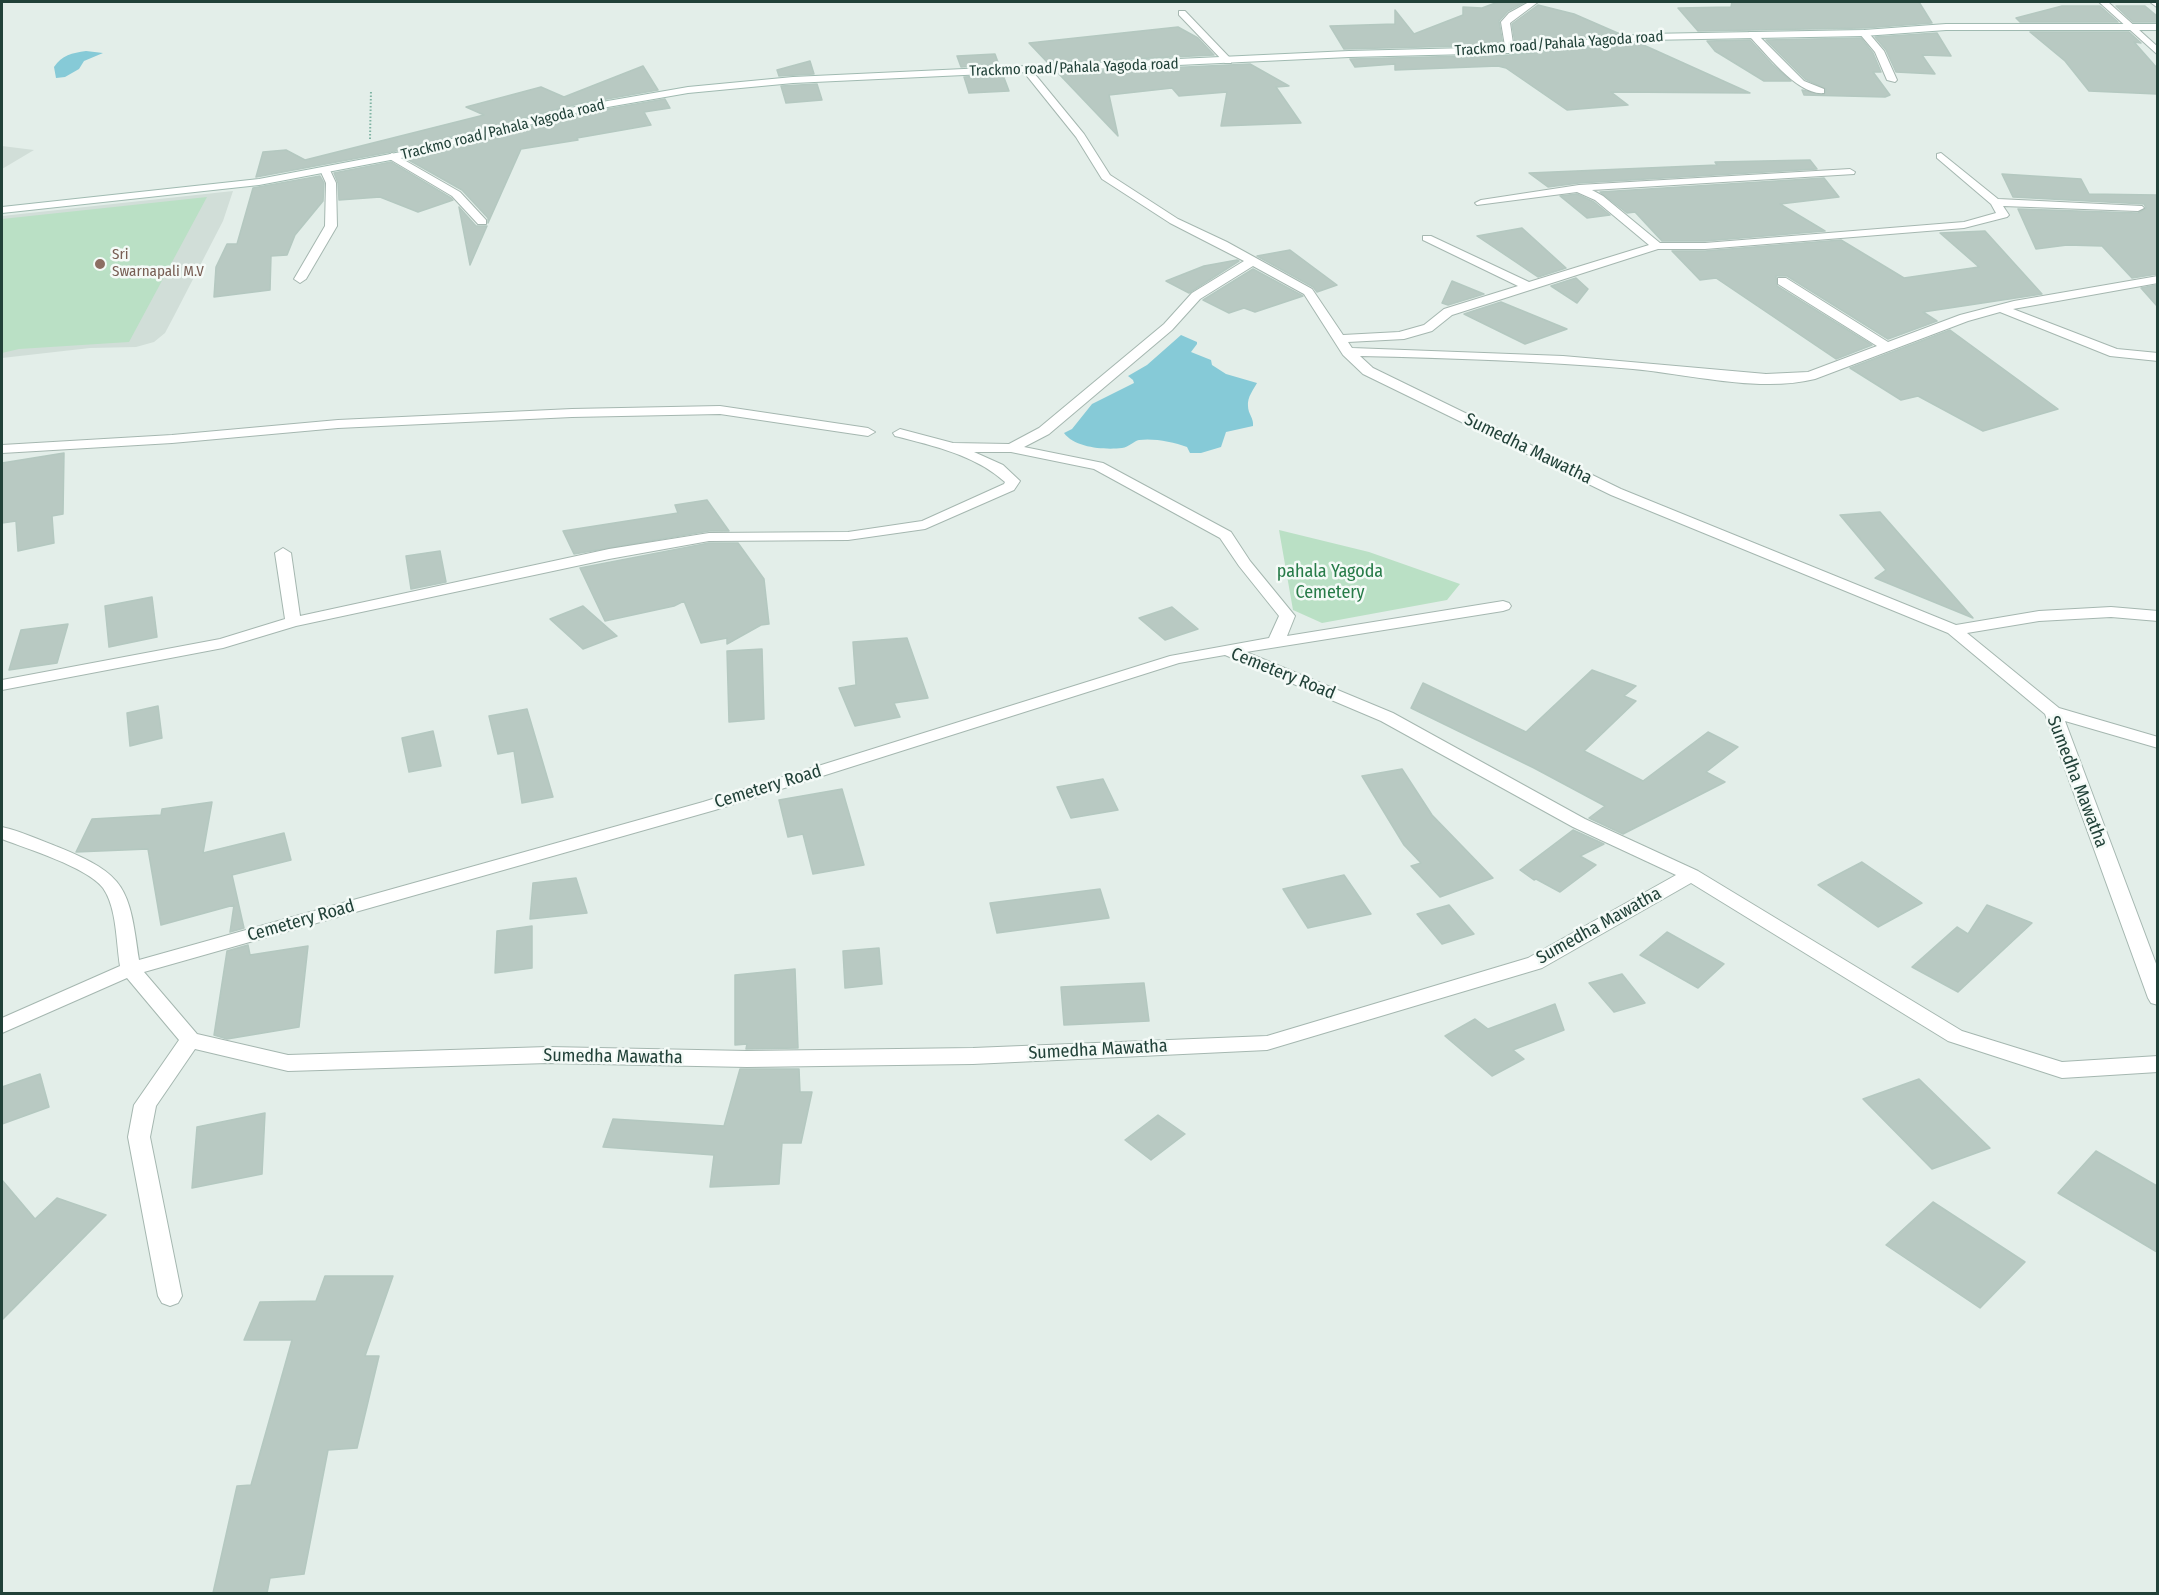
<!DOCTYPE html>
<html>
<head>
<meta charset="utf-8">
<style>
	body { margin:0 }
	#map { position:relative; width:2159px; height:1595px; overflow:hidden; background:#e3eee9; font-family:"Fira Sans Condensed",sans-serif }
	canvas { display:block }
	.frame { position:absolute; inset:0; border:3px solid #214138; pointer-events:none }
</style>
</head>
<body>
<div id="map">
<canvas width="2159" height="1595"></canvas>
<div class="frame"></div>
</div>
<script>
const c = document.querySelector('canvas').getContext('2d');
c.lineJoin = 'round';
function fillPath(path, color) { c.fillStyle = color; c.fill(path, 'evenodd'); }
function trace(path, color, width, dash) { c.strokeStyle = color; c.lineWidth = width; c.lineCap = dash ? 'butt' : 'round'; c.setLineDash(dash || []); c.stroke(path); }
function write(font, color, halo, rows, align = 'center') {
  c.font = font + ' "Fira Sans Condensed",sans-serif'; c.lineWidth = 5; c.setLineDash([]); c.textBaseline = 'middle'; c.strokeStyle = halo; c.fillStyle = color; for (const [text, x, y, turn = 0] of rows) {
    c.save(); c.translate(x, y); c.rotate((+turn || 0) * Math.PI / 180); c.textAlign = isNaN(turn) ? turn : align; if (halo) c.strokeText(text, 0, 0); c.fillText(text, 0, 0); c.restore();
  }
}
fillPath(new Path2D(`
	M2 146 34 150 2 169Z
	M233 191 223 221 174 316 165 333 154 342 136 347 90 348 2 358V216Z`), '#d1ded8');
fillPath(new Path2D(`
	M207 197 129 342 19 349 2 353V219Z
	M1279 530 1369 552 1460 584 1447 600 1322 623 1293 610Z`), '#bae0c5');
fillPath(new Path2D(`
	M86 51 103 53 84 61 79 69 65 77 56 78 54 67C62 55 72 53 86 51Z
	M1181 335 1197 342V344L1191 352 1211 360 1212 365 1226 374 1257 383C1254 389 1247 397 1248 406 1248 414 1254 418 1253 426L1226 432 1221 447 1201 453H1190L1187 447C1173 442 1154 438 1139 440 1134 441 1129 447 1122 448 1105 450 1075 448 1064 433L1072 429 1092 404 1134 383 1133 380 1128 376 1147 365Z`), '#86cad7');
const building = new Path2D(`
	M1498 2H1525L1508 11 1499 21 1503 45 1344 49 1330 26 1395 24V10L1414 34 1463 15V7L1482 8Z
	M1732 2H1919L1932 23 1864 28 1698 31 1678 8 1731 7Z
	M1538 5 1574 14 1620 34 1515 44 1512 24Z
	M2062 6H2100L2118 22H2020L2016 18Z
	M2116 6H2145L2157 16V22H2133Z
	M1178 27 1198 38 1214 55 1048 63 1029 43Z
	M2030 32H2129L2141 43 2134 42 2157 68V94L2089 91 2065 61Z
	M1937 33 1951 56 1922 55 1935 74 1896 72 1886 50 1875 37Z
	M1861 38 1873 53 1881 72H1873L1890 95 1885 97 1804 95 1802 90 1824 95 1826 89 1805 79 1766 40Z
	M1750 40 1772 64 1791 81H1764L1715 51 1707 41Z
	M1639 43 1750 93 1611 92 1628 105 1567 110 1506 68 1498 66 1395 70V64L1355 67 1350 59 1509 55Z
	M995 54 999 65 961 67 957 56Z
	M810 61 814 74 779 76 777 70Z
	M1250 64 1289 86 1276 87 1301 123 1221 126 1227 92 1179 96 1172 88 1109 95 1118 136 1058 73Z
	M643 66 658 90 578 104 401 150 256 177 263 152 286 150 305 160 484 115 466 107 541 87 564 97Z
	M1003 75 1009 91 969 93 964 77Z
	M817 84 822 100 786 103 781 86Z
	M665 99 670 108 644 112 651 125 577 138 578 140 521 149 488 223V218L462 190 407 159 579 114Z
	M1810 160 1817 169 1579 183 1548 187 1529 173 1717 165 1715 162Z
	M391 162 451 198 453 200 418 212 380 197 339 200 338 183 334 173Z
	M2002 174 2081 179 2089 194 2157 195V274L2132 278 2102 246 2067 245 2036 249 2018 209 2138 213 2146 208 2144 204 2013 197Z
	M320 176 324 183 323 201 295 235 287 255 271 256 270 290 214 297 216 267 227 244H237L253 188Z
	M1824 178 1839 197 1780 204 1825 231 1705 241H1662L1635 212 1627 213 1600 192Z
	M1577 194 1594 202 1610 215 1587 218 1560 196Z
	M459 207 476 226H487L470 265Z
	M1522 228 1566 268 1538 277 1477 236Z
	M1985 231 2042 294 1923 312 1937 321 1888 339 1787 276H1776L1777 286 1872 345 1836 359 1716 278 1700 280 1672 251H1705L1841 240 1904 278 1979 267 1940 233Z
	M1290 250 1337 285 1317 292 1313 287 1257 256Z
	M1237 260 1239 261 1189 293 1166 281 1204 266Z
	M1253 269 1303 296 1255 312 1244 308 1229 313 1203 300Z
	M1576 278 1588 289 1577 303 1551 286Z
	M1452 281 1484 294 1448 305 1442 303Z
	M2157 285V306L2141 288Z
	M1501 302 1567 329 1525 344 1464 314Z
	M1950 330 2058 409 1983 431 1918 396 1901 400 1850 368Z
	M64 453 63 514 52 516 54 543 18 551 16 521 2 523V463Z
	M707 500 729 531H709L574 554 563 531 678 513 675 505Z
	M1880 512 1973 618 1875 578 1886 570 1840 515Z
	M709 543H738L764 579 769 624 761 625 727 644V638L701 643 684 601 674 606 605 621 580 568Z
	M440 551 446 582 411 589 406 556Z
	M152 597 157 637 109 647 105 606Z
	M583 606 617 636 583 649 550 619Z
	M1172 607 1198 629 1165 640 1139 618Z
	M68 624 57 663 9 670 21 630Z
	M907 638 928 698 894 703 900 717 855 726 839 688 856 685 853 642Z
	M762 649 764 719 729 722 727 651Z
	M1592 670 1636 686 1624 696 1636 701 1584 751 1643 781 1708 732 1738 747 1706 772 1725 782 1623 834 1589 818 1605 806 1534 768 1411 708 1423 683 1526 732Z
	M158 706 162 738 130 746 127 713Z
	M527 709 553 797 522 803 514 751 498 754 489 716Z
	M433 731 441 766 409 772 402 738Z
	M1402 769 1432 815 1493 878 1440 897 1411 866 1421 863 1404 845 1362 776Z
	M1103 779 1118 810 1071 818 1057 787Z
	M842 789 864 865 813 874 803 834 788 837 779 800Z
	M212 802 203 853 284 833 291 860 232 875 244 928 230 932 234 905 161 925 148 849 76 852 92 819 161 815 162 809Z
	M1573 830 1604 844 1580 856 1596 865 1560 892 1536 879 1534 880 1520 870Z
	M1862 862 1922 903 1878 927 1818 885Z
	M1344 875 1371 914 1308 928 1283 889Z
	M576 878 587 913 530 919 533 883Z
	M1100 889 1109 918 997 933 990 903Z
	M1449 905 1474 934 1442 944 1417 914Z
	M1987 905 2032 923 1958 992 1912 967 1957 927 1968 934Z
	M532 926V968L495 973 497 931Z
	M1667 932 1724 964 1698 988 1640 955Z
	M248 945 250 955 308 946 299 1027 227 1039 214 1035 227 951Z
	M879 948 882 984 845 988 843 951Z
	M795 969 798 1048 746 1049 747 1044 735 1045V975Z
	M1622 974 1645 1003 1614 1012 1589 983Z
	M1144 983 1149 1021 1064 1025 1061 987Z
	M1555 1004 1564 1030 1513 1050 1524 1059 1492 1076 1445 1036 1475 1019 1488 1029Z
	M740 1069H799L800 1092H812L801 1143H782L779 1184 710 1187 714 1155 603 1147 613 1119 724 1126Z
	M40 1074 49 1107 2 1124V1087Z
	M1919 1079 1990 1148 1932 1169 1863 1099Z
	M265 1113 262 1174 192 1188 197 1127Z
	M1158 1115 1185 1134 1151 1160 1125 1140Z
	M2096 1151 2157 1186V1252L2058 1193Z
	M2 1180 35 1219 57 1198 106 1215 2 1320Z
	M1933 1202 2025 1262 1980 1308 1886 1245Z
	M325 1276H393L365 1356H379L357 1448 328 1450 304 1574 270 1578 267 1593H213L237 1486 251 1485 292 1340H244L260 1302 316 1301Z`);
fillPath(building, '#b8c9c2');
trace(building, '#b4c8c0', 1.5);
const street = new Path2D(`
	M1529 2H1538L1510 23 1514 50 1506 52 1501 22 1509 13Z
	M2099 2H2108L2158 47V55Z
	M2150 2H2158V8Z
	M1179 11H1185L1231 59V63H1225L1179 15Z
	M1861 31H1867L1884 51 1897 80 1895 82 1887 80 1875 52 1859 33Z
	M1749 32H1755L1804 81 1824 89V93C1798 96 1766 53 1749 36Z
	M1023 67H1029L1084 134 1110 175 1178 219 1227 242 1312 289 1343 335 1399 332 1424 325 1444 309 1518 286 1423 240V236H1431L1529 282 1649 245 1595 200 1577 192 1477 205 1475 203 1481 200 1579 185 1850 169 1855 172 1854 174 1592 190 1603 196 1660 243H1705L1964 222 1996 213 1991 204 1937 158V154L1941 153 1998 199 2142 206 2144 208 2138 211 2003 206 2009 215 2007 217 1964 228 1705 249H1658L1452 315 1432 331 1404 339 1348 342 1352 348 1563 356 1766 374 1808 372 1877 346 1778 284V278H1786L1888 342 1960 315 2014 301 2158 276V283L2013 309 2117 349 2158 353V361L2110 356 2000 312 1968 321 1815 379C1759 393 1689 374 1633 369 1542 361 1451 358 1360 356L1373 368 1621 489 1956 625 2039 611 2111 607 2158 611V621L2111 617 2039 621 1967 633 2059 708 2158 737V748L2065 721 2158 969V1005L2151 1003 2148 998 2045 714 1948 633 1611 495 1363 374 1343 355 1304 294 1253 266 1200 299 1172 330 1049 434 1024 447 1103 463 1231 532 1250 561 1295 616 1287 636 1503 601 1509 603 1511 606 1509 609 1503 611 1246 652 1393 713 1585 819 1698 871 1962 1031 2062 1062 2158 1056V1072L2062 1078 1948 1041 1691 883 1542 968 1267 1050 973 1064 747 1067 548 1063 288 1071 195 1049 156 1106 150 1137 182 1296 178 1303 170 1306 162 1303 158 1296 128 1137 134 1105 179 1040 127 978 2 1033V1018L120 966C116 942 117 908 103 888 87 867 27 849 2 839V827C20 831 40 840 58 847 127 875 129 888 139 960L703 802 1170 656 1269 638 1279 616 1239 566 1220 538 1094 469 1011 452H974L1003 465 1020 481 1014 490 925 529 848 540 709 541 609 559 296 626 223 648 2 690V680L220 639 285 619 275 553 283 548 291 553 300 616 609 549 709 533 848 532 922 521 1004 484 1005 482C975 455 934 446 895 436L893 433 900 429 953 443 1009 444 1039 428 1164 324 1192 293 1244 261 1170 223 1102 179 1076 137 1023 71ZM1225 655 1381 721 1573 827 1676 875 1528 958 1267 1036 973 1048 747 1051 548 1047 288 1055 197 1034 144 972 715 810 1179 663Z
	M392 153 460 192 486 220V224H478L452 196 388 158 387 156Z
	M325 167 329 168 336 183 337 226 306 279 300 283 294 279 325 226 326 183 320 170Z
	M720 406 868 428 875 432 868 436 720 414 572 417 338 428 172 443 2 453V445L172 435 338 420 572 409Z`);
const secondary = new Path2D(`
	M1946 24H2158V30H1946L1864 36 1647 40 1509 53 1349 57 793 83 688 93 579 112 401 158 259 185 2 213V207L259 179 401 152 579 106 688 87 793 77 1349 51 1509 47 1647 34 1864 30Z`);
trace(street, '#a5b7b0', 2);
trace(secondary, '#a0bab1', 2);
trace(new Path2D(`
	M370 139 371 90`), '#80b4a4', 2, [1.5, 2]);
fillPath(street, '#fff');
fillPath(secondary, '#fff');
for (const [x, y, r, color] of [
	[100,264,6,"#8d6e63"]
]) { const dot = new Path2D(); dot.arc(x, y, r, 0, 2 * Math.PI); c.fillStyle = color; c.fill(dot); trace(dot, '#f4faf7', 2); }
write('15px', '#214138', '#f4faf7', [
	["Trackmo road/Pahala Yagoda road",1559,44,-4],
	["Trackmo road/Pahala Yagoda road",1074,68,-2],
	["Trackmo road/Pahala Yagoda road",503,130,-14]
]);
write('15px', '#785e54', '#f4faf7', [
	["Sri",112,255],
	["Swarnapali M.V",112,272]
], 'left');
write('18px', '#214138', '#f4faf7', [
	["Sumedha Mawatha",1528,449,26],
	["Cemetery Road",1283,674,22],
	["Sumedha Mawatha",2077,782,69],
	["Cemetery Road",768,787,-17],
	["Cemetery Road",301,921,-16],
	["Sumedha Mawatha",1599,926,-29],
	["Sumedha Mawatha",1098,1050,-3],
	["Sumedha Mawatha",613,1057,1]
]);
write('18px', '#277b48', '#f4faf7', [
	["pahala Yagoda",1330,572],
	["Cemetery",1330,593]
]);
</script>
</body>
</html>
